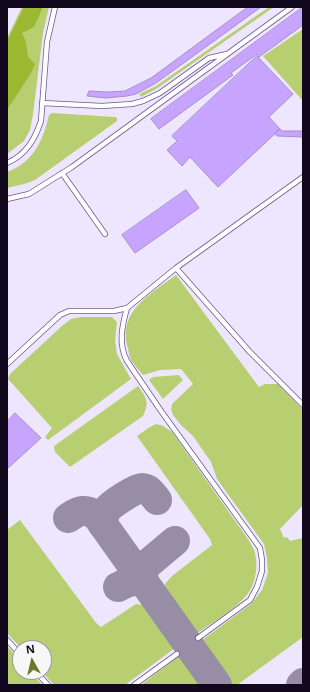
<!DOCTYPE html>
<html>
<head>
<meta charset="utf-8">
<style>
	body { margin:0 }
	#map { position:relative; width:310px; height:692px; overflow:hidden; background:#eee5fe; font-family:"Open Sans",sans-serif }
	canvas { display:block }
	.frame { position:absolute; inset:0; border:8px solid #11081d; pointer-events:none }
	.north { position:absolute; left:12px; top:640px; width:40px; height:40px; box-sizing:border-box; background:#f7f7f7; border:1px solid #9b97a0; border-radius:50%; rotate:352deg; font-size:11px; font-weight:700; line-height:16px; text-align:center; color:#11081d }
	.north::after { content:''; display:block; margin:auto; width:14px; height:18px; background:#677a29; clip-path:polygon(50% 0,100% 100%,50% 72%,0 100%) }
</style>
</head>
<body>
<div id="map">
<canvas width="310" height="692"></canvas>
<div class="frame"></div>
<div class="north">N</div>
</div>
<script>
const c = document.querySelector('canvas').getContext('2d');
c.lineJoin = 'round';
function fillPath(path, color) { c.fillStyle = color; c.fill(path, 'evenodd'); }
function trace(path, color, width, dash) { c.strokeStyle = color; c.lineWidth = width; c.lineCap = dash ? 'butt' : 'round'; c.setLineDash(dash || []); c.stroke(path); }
fillPath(new Path2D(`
	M22 7H49L43 33 33 114 30 130 24 141 7 154V38Z
	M269 7H274L156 89 141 97 139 94 156 86Z
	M303 29V101L263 56Z
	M52 113 115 117 117 118V121L35 180 24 184 7 188V172C34 162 43 140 49 115Z
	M176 275 259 387 265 384H278L303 410V505L280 529 284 538 287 537 290 541 303 538V637L237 685H231L201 641 251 604 262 590 268 573 267 558 264 544 217 479 211 462 193 436 181 425 173 415 171 409 172 404 193 384 181 369 160 370 143 375C139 370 134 365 131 360 129 357 129 352 128 348 117 311 151 294 176 275Z
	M81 317H112L117 322 115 341 117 354 131 379 48 440 45 437 52 428 8 379 10 374 63 325 71 319Z
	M179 375 183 380 163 399 149 380 153 377Z
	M138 386C146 397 150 402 143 416L70 467 55 452 54 446Z
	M156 424 163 426 172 432 248 539C250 543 254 548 255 553 258 565 256 581 249 592 239 607 210 624 195 635L166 590 165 584 172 576 212 545 210 539 137 436 150 427Z
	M20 520 97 624 101 627 136 604 142 605 148 611 175 648 125 685H54L42 672H44V648H21L7 633V530Z
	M7 646 20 660V672H31L42 685H7Z
	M179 656 200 685H141Z`), '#b7cf71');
fillPath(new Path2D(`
	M24 7H43L34 27 22 33 26 42 28 57 35 64 31 73 7 110V41Z`), '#9bb830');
trace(new Path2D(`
	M68 518C79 510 86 508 97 516L217 685
	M103 525C103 519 104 514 107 510 111 504 136 488 142 488 149 488 153 495 157 500
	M144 583 143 574 144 567 175 541
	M118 587C128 582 133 579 144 583
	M301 685 303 683`), '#978ea5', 30);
const building = new Path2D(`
	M248 7H261L156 83 136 94 127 96 106 98 87 96 89 91 108 92 125 91 151 78Z
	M303 7V25L259 57 257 54 231 73 233 75 159 129 151 119Z
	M257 56 293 94 269 117 280 129 218 187 190 157 182 166 167 150 177 141 172 136Z
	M280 129 282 131H303V137L277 136 275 134Z
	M186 190 199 208 135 253 122 235Z
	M15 413 41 438 7 469V422Z`);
fillPath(building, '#c7a4fd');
trace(building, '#a590ca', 1);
const lane = new Path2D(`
	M42 103 102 106 132 104 143 101 160 93 209 58 227 54
	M7 163C26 155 35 139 41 121L47 42 55 7
	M62 173 105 234
	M7 199 29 194 72 167 292 7
	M176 268 303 177
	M127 308C122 326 118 344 127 361L161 411 260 548 262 560V571L257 587 250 600 198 638
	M7 364 60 315 69 311H114L127 308 176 268 249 351 303 405
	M7 640 20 654
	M36 672 48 685
	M134 685 177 654`);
trace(lane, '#6d588e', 6);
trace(lane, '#fff', 4.5);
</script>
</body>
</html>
